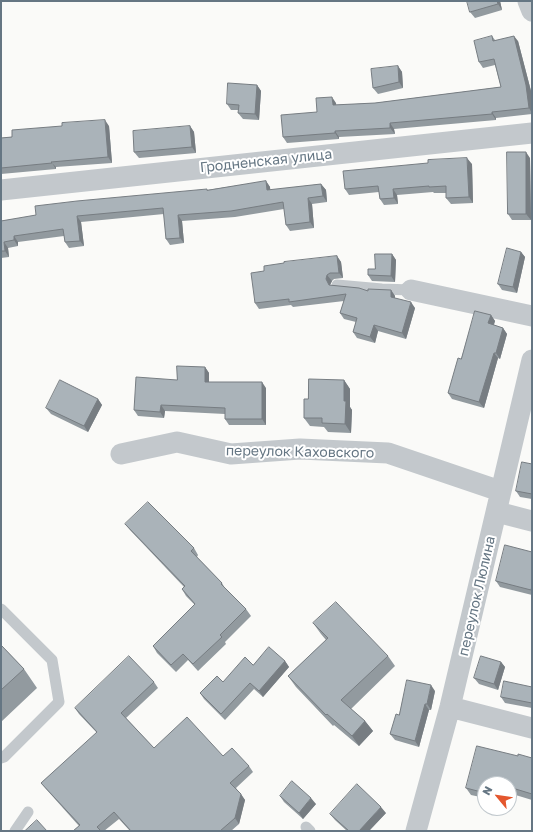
<!DOCTYPE html>
<html>
<head>
<meta charset="utf-8">
<style>
	body { margin:0 }
	#map { position:relative; width:533px; height:832px; overflow:hidden; background:#fafaf8; font-family:"Golos Text",sans-serif }
	canvas { display:block }
	.frame { position:absolute; inset:0; border:2px solid #657683; pointer-events:none }
	.north { position:absolute; left:477px; top:776px; width:40px; height:40px; box-sizing:border-box; background:#fff; border:1px solid #c1c8cd; border-radius:50%; rotate:299deg; font-size:11px; font-weight:700; line-height:16px; text-align:center; color:#657683 }
	.north::after { content:''; display:block; margin:auto; width:14px; height:18px; background:#e4572e; clip-path:polygon(50% 0,100% 100%,50% 72%,0 100%) }
</style>
</head>
<body>
<div id="map">
<canvas width="533" height="832"></canvas>
<div class="frame"></div>
<div class="north">N</div>
</div>
<script>
const c = document.querySelector('canvas').getContext('2d');
c.lineJoin = 'round';
function trace(path, color, width, dash) { c.strokeStyle = color; c.lineWidth = width; c.lineCap = dash ? 'butt' : 'round'; c.setLineDash(dash || []); c.stroke(path); }
function fillPath(path, color) { c.fillStyle = color; c.fill(path, 'evenodd'); }
function write(font, color, halo, rows, align = 'center') {
  c.font = font + ' "Golos Text",sans-serif'; c.lineWidth = 4; c.setLineDash([]); c.textBaseline = 'middle'; c.strokeStyle = halo; c.fillStyle = color; for (const [text, x, y, turn = 0] of rows) {
    c.save(); c.translate(x, y); c.rotate((+turn || 0) * Math.PI / 180); c.textAlign = isNaN(turn) ? turn : align; if (halo) c.strokeText(text, 0, 0); c.fillText(text, 0, 0); c.restore();
  }
}
trace(new Path2D(`
	M337 285 382 289 411 290
	M1 609 52 660 59 702 4 757 1 758
	M306 827 310 831
	M15 831 28 812`), '#c3c8cc', 11);
trace(new Path2D(`
	M528 1 532 11
	M1 190 532 133
	M411 290 532 316
	M121 454 177 442 231 454 300 449 388 453 500 491
	M497 512 532 521
	M450 707 532 728
	M416 831 450 707 532 360`), '#c3c8cc', 21);
fillPath(new Path2D(`
	M500 1 502 10 475 18 470 12Z
	M492 36 495 40 518 41 531 91 532 106V114L496 118V120L394 129 395 134 339 137V139L287 143 283 137 317 112 336 103V105L375 103 501 87 495 65 483 68 479 62Z
	M398 66 402 72 403 88 378 94 373 88Z
	M257 85 261 91 259 120 243 119 238 113 239 110H231L227 104Z
	M109 126 112 163 56 167V169L1 174V138Z
	M190 126 194 132 196 153 139 158 134 152Z
	M530 158 531 220H512L508 214Z
	M472 164 473 203 451 204 446 198V193H434L433 192 397 195 398 204 384 205 380 199 379 192 349 195 345 189Z
	M266 181 270 187V190L321 184 326 190 327 202 312 204 314 228 290 231 286 225 284 209 235 217 182 221 184 243 170 245 166 239 164 214 81 222 84 246 69 248 65 242 64 236 18 242V246L8 248 9 257 1 258V221L208 190Z
	M521 252 525 257 517 293 502 290 498 284Z
	M392 254 396 260 395 282 372 281 368 275Z
	M337 256 341 262 343 278 334 279 332 281 330 285 368 291 391 290 395 296V298L415 308 406 339 378 331 375 343 357 338 353 332 356 322 344 319 340 313 344 301 293 307 291 305 259 309 255 303 264 271Z
	M491 315 495 321 494 325 503 328 507 334 500 359 498 358 484 408 452 399 448 393 461 359Z
	M205 367 209 373V382L266 388V425H229L225 419V414L165 411 164 418 138 416 134 410 177 380Z
	M344 380 350 389V407L352 410 351 433 328 432 324 427 310 426 304 418 308 399Z
	M98 399 102 405 88 432 51 414 46 408Z
	M532 464V499L520 497 516 491Z
	M125 524 194 548 198 555 197 557 222 583 226 590 246 609 251 616 225 642 226 644 198 671 188 660 176 672 157 653 153 646 195 605 186 596 182 589 184 587 130 530Z
	M532 552V595L500 587 496 581Z
	M313 623 388 656 395 666 351 709 365 721 373 731 359 746 334 725 333 726 296 687 288 676 326 640 321 634Z
	M1 645 24 669 37 688 1 722Z
	M285 661 289 667 263 697 254 689 225 720 204 699 200 693 223 682 253 665Z
	M501 662 505 667 498 690 479 684 474 678Z
	M154 682 158 688 126 718 154 748 223 756 249 766 253 772 236 788 245 800 239 824 231 831H130L119 819 104 831H73L79 826 46 789 41 783 97 733 79 714 75 708Z
	M532 687V708L505 703 501 697Z
	M435 691 431 710H429L419 747 395 740 390 734 399 715Z
	M518 756 532 758V800L509 793V784H485V798L471 795 466 788Z
	M280 796 316 804 303 819 284 802Z
	M386 813 369 831H347L335 820 330 814Z`), '#929a9f');
fillPath(new Path2D(`
	M497 1H500L502 10 498 4Z
	M514 36 518 41 531 91 532 113 529 108Z
	M398 66 402 72 403 88 399 82Z
	M257 85 261 91 259 120 255 114Z
	M332 97 336 103 337 111 333 105Z
	M492 112 496 118V120L492 114Z
	M105 120 109 126 112 163 108 157Z
	M390 123 394 129 395 134 390 128Z
	M190 126 194 132 196 153 192 147Z
	M335 131 339 137V139L335 133Z
	M526 152 530 158 531 220 526 214Z
	M467 158 472 164 473 203 469 197Z
	M51 162 56 167V169L52 163Z
	M266 181 270 187 271 196 267 190Z
	M321 184 326 190 327 202 323 196Z
	M393 189 397 195 398 204 394 198Z
	M308 198 312 204 314 228 310 222Z
	M178 215 182 221 184 243 180 238Z
	M77 216 81 222 84 246 80 241Z
	M14 236 18 242V246L14 240Z
	M4 242 8 248 9 257 5 251Z
	M521 252 525 257 517 293 513 287Z
	M392 254 396 260 395 282 391 276Z
	M337 256 341 262 343 278 339 273Z
	M327 275 332 281 330 285H329L326 279Z
	M391 290 395 296V302L391 297Z
	M411 302 415 308 406 339 402 333Z
	M491 315 495 321 492 329 488 323Z
	M374 325 378 331 375 343 370 337Z
	M503 328 507 334 500 359 496 353Z
	M494 353 498 358 484 408 479 402Z
	M205 367 209 373V388L205 382Z
	M344 380 350 389V407L352 410 351 433 345 424 344 401Z
	M262 382 266 388V425L262 419Z
	M98 399 102 405 88 432 84 426Z
	M161 405 165 411 164 418 160 412Z
	M285 661 289 667 263 697 259 691Z
	M501 662 505 667 498 690 494 684Z
	M431 685 435 691 431 710 427 704Z
	M425 704 429 710 419 747 415 741Z
	M365 721 373 731 359 746 352 736Z
	M241 794 245 800 239 824 235 818Z
	M311 798 316 804 303 819 299 813Z
	M381 807 386 813 369 831H359Z`), '#777d82');
const building = new Path2D(`
	M467 1H497L498 4 470 12Z
	M492 36 493 41 514 36 526 85 529 108 492 112V114L390 123V128L335 131V133L283 137 281 115 317 112 316 98 332 97 333 105 375 103 501 87 494 59 479 62 474 41Z
	M398 66 399 82 373 88 371 69Z
	M228 83 257 85 255 114 238 113 239 105 227 104Z
	M105 120 108 157 51 162 52 163 1 168V138L12 137V130L62 126V123Z
	M190 126 192 147 134 152 133 131Z
	M507 152H526V214H508Z
	M467 158 469 197 446 198V186L429 187V186L393 189 394 198 380 199 378 186 345 189 343 171 428 163V160Z
	M266 181 267 190 321 184 323 196 308 198 310 222 286 225 283 202 231 211 178 215 180 238 166 239 163 208 77 216 80 241 65 242 63 229 14 236V240L4 242 5 251H1V221L36 215 35 206 77 201 207 189V190Z
	M507 248 521 252 513 287 498 284Z
	M375 254H392L391 276 368 275V269H375Z
	M337 256 339 273H330L327 275 326 279 329 285 359 288 368 291V289L391 290V297L411 302 402 333 374 325 370 337 353 332 357 318 340 313 346 294 289 302V299L255 303 251 273 264 271V266L284 263V262Z
	M475 311 491 315 488 323 503 328 496 353H494L479 402 448 393 458 358 461 359Z
	M177 366 205 367V382H262V419H225V408L161 405 160 412 134 410 136 377 177 380Z
	M309 379 344 380V401H346L345 424 322 423V418H304V399H308Z
	M60 380 98 399 84 426 46 408Z
	M522 462 532 464V494L516 491Z
	M148 502 194 548 191 551 222 583 221 584 246 609 220 635 222 637 193 664 183 654 171 665 153 646 195 604 182 589 185 586 125 524Z
	M505 545 532 552V586L531 590 496 581Z
	M336 602 388 656 341 700 365 721 352 736 327 714 326 715 288 676 328 638 313 623Z
	M1 645 24 669 1 690Z
	M269 647 285 661 259 691 250 683 221 714 200 693 217 676 223 682 245 657 253 665Z
	M129 656 154 682 121 713 154 748 187 717 223 756 232 748 249 766 230 783 241 794 235 818 220 831H131L114 812 97 827 101 831H73L80 825 41 783 97 732 75 708Z
	M481 656 501 662 494 684 474 678Z
	M407 680 431 685 427 704H425L415 741 390 734 396 714 399 715Z
	M504 681 532 687V703L501 697Z
	M477 746 518 756V754L532 758V794L509 787V784H485V793L466 788Z
	M292 781 311 798 299 813 280 796Z
	M357 784 381 807 359 831H349L330 814Z
	M37 820 47 831H25Z`);
fillPath(building, '#aab3b9');
trace(building, '#777d82', 1);
write('14px', '#657683', '#fff', [
	["Гродненская улица",266,161,-6],
	["переулок Каховского",300,452,1],
	["переулок Люлина",477,596,-77]
]);
</script>
</body>
</html>
